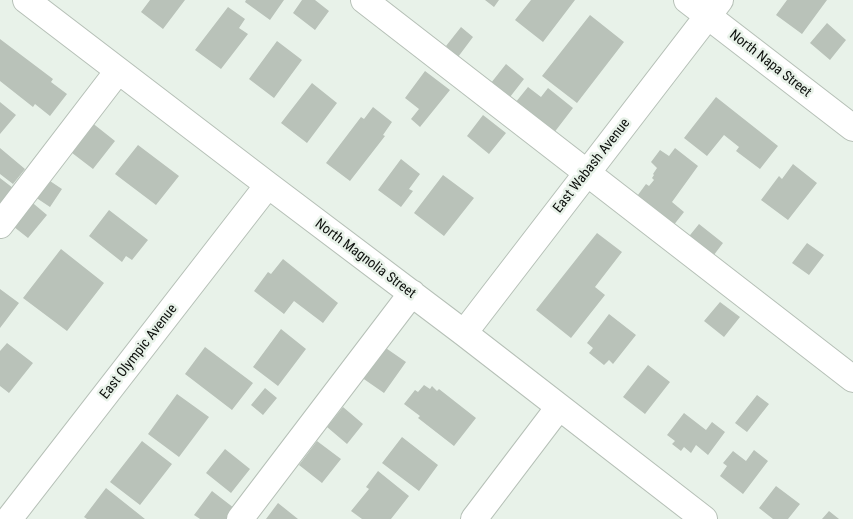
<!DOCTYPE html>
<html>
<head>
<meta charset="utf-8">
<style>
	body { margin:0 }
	canvas { display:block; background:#e8f2e9 }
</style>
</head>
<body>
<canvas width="853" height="519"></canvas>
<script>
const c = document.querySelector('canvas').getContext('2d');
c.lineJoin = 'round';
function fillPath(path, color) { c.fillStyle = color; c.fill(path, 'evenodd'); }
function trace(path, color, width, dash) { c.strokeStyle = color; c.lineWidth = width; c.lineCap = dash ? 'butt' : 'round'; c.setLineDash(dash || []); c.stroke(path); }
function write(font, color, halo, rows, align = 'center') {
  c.font = font + ' "Roboto Condensed",sans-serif'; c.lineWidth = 5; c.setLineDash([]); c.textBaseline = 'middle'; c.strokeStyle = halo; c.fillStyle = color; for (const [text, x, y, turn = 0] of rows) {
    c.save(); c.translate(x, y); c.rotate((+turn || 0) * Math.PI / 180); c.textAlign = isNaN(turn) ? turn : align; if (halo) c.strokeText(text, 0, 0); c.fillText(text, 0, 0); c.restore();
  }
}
fillPath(new Path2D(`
	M150 0H185L163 29 141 12Z
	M246 0H284L270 20 245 2Z
	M302 0H315L329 11 315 30 293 13Z
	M485 0H499L494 7Z
	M531 0H575L543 42 515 20Z
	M787 0H827L802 34 776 15Z
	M228 7 245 19 239 28 248 34 221 69 195 50Z
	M590 15 624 42 577 103 542 76Z
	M827 23 846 40 830 60 810 43Z
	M461 27 473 37 458 57 446 46Z
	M0 39 53 79 51 82 67 94 50 116 35 104 33 107 0 81Z
	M277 41 302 60 274 98 249 79Z
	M506 64 524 79 510 97 491 83Z
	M425 71 450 90 420 127 411 119 419 109 405 98Z
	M312 83 337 103 307 143 281 123Z
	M528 87 541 97 548 88 573 108 550 138 511 108Z
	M716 97 778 146 760 169 736 151 739 147 724 135 707 156 684 138Z
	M0 102 16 115 0 134Z
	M373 107 392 122 383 135 385 136 350 181 326 163 361 117 364 119Z
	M483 115 506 133 489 154 467 136Z
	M86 118 115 141 93 169 63 146Z
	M138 145 179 176 156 205 115 174Z
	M0 148 25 169 13 184 0 174Z
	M675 148 698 166 672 202 684 212 669 231 632 203 646 184 649 186 654 180 652 178 654 175 653 174 657 168 651 162 660 150 669 156Z
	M401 159 420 174 409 189 413 191 401 207 378 190Z
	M793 164 817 183 788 220 761 200 779 176 782 179Z
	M443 175 474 198 444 236 414 213Z
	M44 177 62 189 50 207 32 195Z
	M0 178 13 188 0 204Z
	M28 199 47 215 28 238 9 223Z
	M109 210 148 240 132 260 126 256 122 262 89 236Z
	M699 224 723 243 707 264 682 245Z
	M597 233 622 252 595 287 605 295 571 338 536 310Z
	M807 243 824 255 809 275 792 263Z
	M61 249 104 283 67 331 23 298Z
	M283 259 338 303 323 323 294 301 284 314 254 291 268 272 271 274Z
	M0 289 19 303 0 328Z
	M720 302 740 317 724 337 704 321Z
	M609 314 636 335 613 364 609 360 604 365 589 353 593 348 587 343Z
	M281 329 306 349 278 386 253 367Z
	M7 343 33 363 9 393 0 386V351Z
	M380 344 406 362 384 393 358 375Z
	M205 347 253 383 232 410 185 374Z
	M648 365 670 382 645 414 623 397Z
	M424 385 430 389 432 386 437 391 439 389 476 418 454 446 418 418 420 416 404 404 415 390 418 392Z
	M265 388 277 398 263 415 251 405Z
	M177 394 209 417 179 457 148 434Z
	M757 395 769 404 747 432 735 423Z
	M343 407 363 424 347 444 327 427Z
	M684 413 706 430 712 422 725 432 708 455 696 445 691 453 684 447 681 451 672 444 675 441 667 435Z
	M402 437 438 465 419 491 382 463Z
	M142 441 172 464 140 505 110 482Z
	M317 441 341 459 322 483 299 465Z
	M225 449 250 469 231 493 206 473Z
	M754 450 768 461 743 494 720 476 727 466 723 463 733 451 746 461Z
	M378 471 409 496 391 519H362L351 511 369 489 366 487Z
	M776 486 800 504 788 519H773L759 508Z
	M106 488 145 519H87L84 517Z
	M212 491 234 508 226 519H200L194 515Z
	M278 503 298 519H266Z
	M829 511 839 519H822Z`), '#b9c2b9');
const minor = new Path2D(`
	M26 0 268 185 464 333 704 519
	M364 0 853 379
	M687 0 853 128
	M0 225 118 71
	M464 333 720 0
	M9 519 268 185
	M240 519 412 293
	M474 519 559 407`);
trace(minor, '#b6c0b7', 28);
trace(minor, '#fff', 26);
write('14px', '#0d100d', '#e8f2e9', [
	["North Napa Street",770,64,38],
	["East Wabash Avenue",592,166,-52],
	["North Magnolia Street",365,259,37],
	["East Olympic Avenue",139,352,-52]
]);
</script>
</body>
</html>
